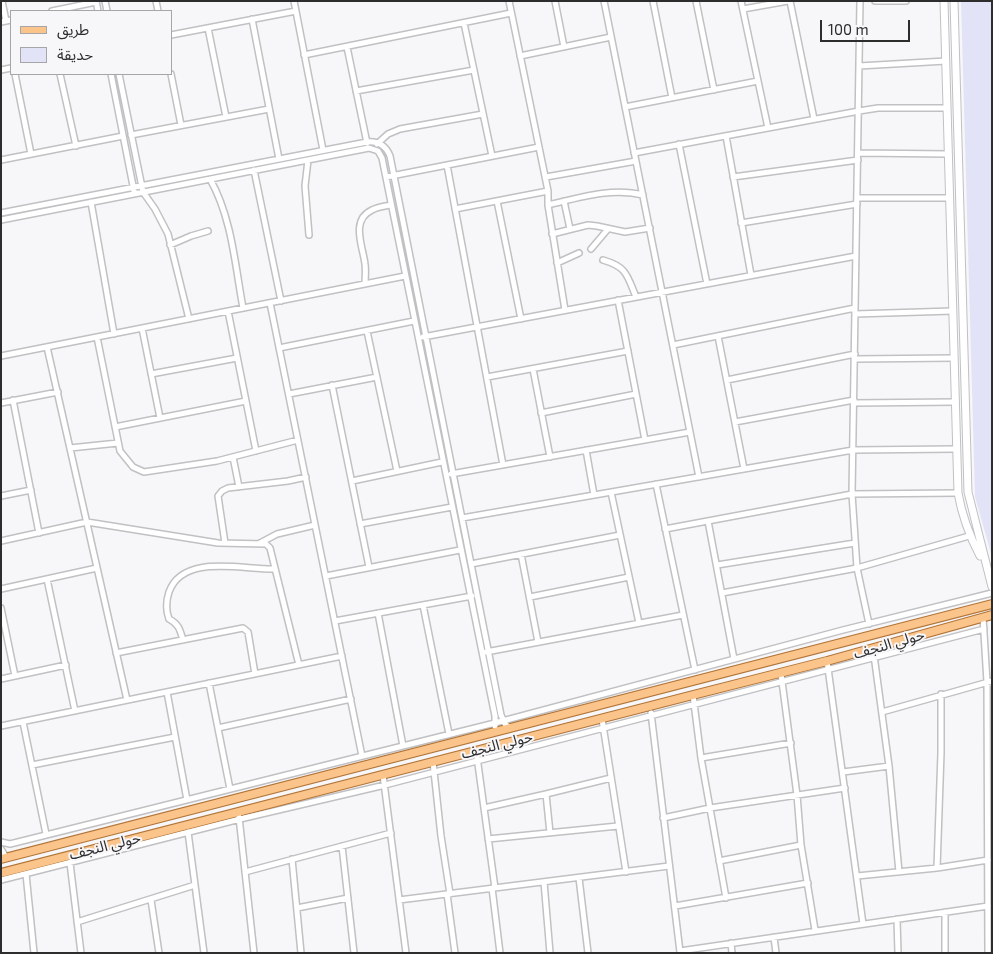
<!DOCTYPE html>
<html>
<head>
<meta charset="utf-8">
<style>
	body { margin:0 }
	#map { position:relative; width:993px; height:954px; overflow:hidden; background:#f7f7fa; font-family:"Exo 2","Noto Sans Arabic",sans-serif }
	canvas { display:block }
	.frame { position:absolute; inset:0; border:2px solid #2d2d2e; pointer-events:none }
	.legend { position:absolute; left:10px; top:10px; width:162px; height:65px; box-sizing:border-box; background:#f7f7fa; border:1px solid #a6a6a8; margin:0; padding:6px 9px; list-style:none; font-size:15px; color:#2d2d2e }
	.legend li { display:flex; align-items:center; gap:10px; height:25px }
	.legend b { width:25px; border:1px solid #a6a6a8 }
	.scale { position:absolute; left:820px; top:20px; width:90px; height:22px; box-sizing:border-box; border:2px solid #2d2d2e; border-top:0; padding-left:6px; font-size:15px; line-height:18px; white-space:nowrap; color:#2d2d2e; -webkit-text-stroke:4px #f7f7fa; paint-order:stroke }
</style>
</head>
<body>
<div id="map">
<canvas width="993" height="954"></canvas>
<div class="frame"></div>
<ul class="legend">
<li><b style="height:6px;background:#fbc48b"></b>طريق</li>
<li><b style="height:14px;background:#e3e3f7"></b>حديقة</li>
</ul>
<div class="scale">100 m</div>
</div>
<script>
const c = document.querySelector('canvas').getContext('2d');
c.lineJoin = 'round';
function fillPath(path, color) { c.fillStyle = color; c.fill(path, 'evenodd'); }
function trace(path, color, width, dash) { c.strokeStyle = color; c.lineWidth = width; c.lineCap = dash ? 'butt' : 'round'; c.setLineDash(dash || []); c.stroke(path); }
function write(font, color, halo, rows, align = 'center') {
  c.font = font + ' "Exo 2","Noto Sans Arabic",sans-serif'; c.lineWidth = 4; c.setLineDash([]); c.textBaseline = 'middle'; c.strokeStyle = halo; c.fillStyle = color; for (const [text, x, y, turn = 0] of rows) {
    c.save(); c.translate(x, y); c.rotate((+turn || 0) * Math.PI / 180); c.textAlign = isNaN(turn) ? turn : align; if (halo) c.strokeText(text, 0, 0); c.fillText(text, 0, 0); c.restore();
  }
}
fillPath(new Path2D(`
	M961 1H992V557L975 497Z`), '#e3e3f7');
const street = new Path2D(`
	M2 1 6 21
	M96 1 98 11
	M105 1 107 11
	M156 1 158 11
	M294 1 323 150
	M509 1 548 191V205L565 310
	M555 1 564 47
	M604 1 699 477
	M653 1 672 98
	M696 1 714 90
	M741 1 768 128
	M790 1 814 119
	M860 1 852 494 857 568 869 624
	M875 1H906
	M743 9 788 1
	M52 11 96 2
	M252 19 279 159
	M1 22 11 20
	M464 23 492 156
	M208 28 226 117
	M171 35 296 11
	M347 47 367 143
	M304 55 511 13
	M520 56 611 37
	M859 66 946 61
	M1 70 11 68
	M15 74 31 154
	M60 74 76 146
	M111 74 134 191
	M119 74 143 192 155 209 168 234 189 319
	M171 74 181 125
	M356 91 474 70
	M625 107 758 81
	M131 135 269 109
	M726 136 751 275
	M377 144 388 134 400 129 483 114
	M679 144 707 284
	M634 153 859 111 878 108H947
	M858 153 948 154
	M1 160 123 136
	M308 160 305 186 309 235
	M447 165 503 465
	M254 170 281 301
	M386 177 539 147
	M546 177 636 161
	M733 177 858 160
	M210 179C232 218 235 265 243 308
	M857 198H950
	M497 201 521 319
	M564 201 570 229
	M91 202 114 334
	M548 205C578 198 612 187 643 195
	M455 209 548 191
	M1 213 367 142C378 141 386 146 390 156L501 715 505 724 510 728
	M1 220 369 148 378 151 382 158 495 716V726
	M741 223 857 204
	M552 234 588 225 597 226 625 232 650 228
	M170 245 191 236 208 231
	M591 249 608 229
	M603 260C627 267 627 275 636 297
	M557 263 579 253
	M365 284C365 278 366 271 365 264 363 247 350 220 372 210 377 207 385 206 391 205
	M618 300 645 440
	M270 303 362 756
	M228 311 256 451
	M855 314 953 311
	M142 328 160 418
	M367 331 397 471
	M718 336 744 469
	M97 337 120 451 133 467 144 472 217 461 298 440
	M423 337 856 256
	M673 345 855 308
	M47 347 127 700
	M279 348 414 321
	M1 356 405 276
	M855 359 954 358
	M533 369 550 457
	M151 374 237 358
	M487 377 628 351
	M727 380 855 354
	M332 385 369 567
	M289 394 377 377
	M13 400 39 533
	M1 403 58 392
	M854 403 955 402
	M541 413 636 394
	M735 422 854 400
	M115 427 246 401
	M70 448 118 443
	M586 450 594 495
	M233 457 239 487
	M451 474 690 432
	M352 481 442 462
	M656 484 695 670
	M611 492 639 623
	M1 496 31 490
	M462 518 853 450 956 449
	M708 521 734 659
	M360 524 452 507
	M665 529 852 494 958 493
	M1 541 87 522 218 543 266 544 270 548 299 665
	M225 543 218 496 222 491 228 488 288 481 306 477
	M260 543 277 534 315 525
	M521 554 538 642
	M471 564 620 535
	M717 565 855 543
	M326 576 460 550
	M47 579 75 711
	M1 589 97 568
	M722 593 857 568 969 536
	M530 597 629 577
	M423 605 449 734
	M1 608 15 676
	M378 613 403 746
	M983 617 987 682 988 953
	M335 621 472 596
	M183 640C180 630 179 624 169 619 166 611 166 601 169 592 183 553 243 570 275 569
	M873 648 889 766 899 872
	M486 652 683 615
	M116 653 243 628 248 632 255 674
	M827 661 863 924
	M781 674 797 795 801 845 815 930
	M1 679 66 665
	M209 683 230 789
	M167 692 187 800
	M693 695 701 758 726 898
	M882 712 992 681
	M651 713 680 952
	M602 719 626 872
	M23 722 46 834
	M1 726 342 656
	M218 728 351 699
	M477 757 495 888
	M701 758 791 743
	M433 762 441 836 450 894
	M32 765 175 737
	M843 772 889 766
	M383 775 406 953
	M484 808 546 794
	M239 817 254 953
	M663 818 710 808 845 788
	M188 832 204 953
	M550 833 546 794 611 778
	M488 839 618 826
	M1 842 10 844 495 723 843 630 992 593
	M342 846 354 953
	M1 849 6 857
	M292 859 301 953
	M719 861 801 845
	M70 863 81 953
	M937 868 941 753V694
	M245 872 391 833
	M26 874 34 953
	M857 876 937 868 988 860
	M579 878 588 953
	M1 880 240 819 385 785 984 629
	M544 882 550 953
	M492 888 500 953
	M447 894 455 953
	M151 900 159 953
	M399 900 669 866
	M675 906 808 883
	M297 908 348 898
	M897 919 898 953
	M77 922 195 885
	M774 937 776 953
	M731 943 732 953
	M680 951 988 906
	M945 953V912`);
const secondary = new Path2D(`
	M944 1 958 493C962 516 969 535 980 556
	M954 1 968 492 992 587`);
const primary = new Path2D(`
	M1 859 992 604
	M1 873 693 695 827 661 992 615`);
trace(street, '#c1c1c4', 8);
trace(secondary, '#c1c1c4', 9);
trace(primary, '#b27538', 10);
trace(street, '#fff', 5);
trace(secondary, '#fff', 7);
trace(primary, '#fbc48b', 8);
write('15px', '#2d2d2e', '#f7f7fa', [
	["حولي النجف",889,644,-16],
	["حولي النجف",497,745,-14],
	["حولي النجف",105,846,-14]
]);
</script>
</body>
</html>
